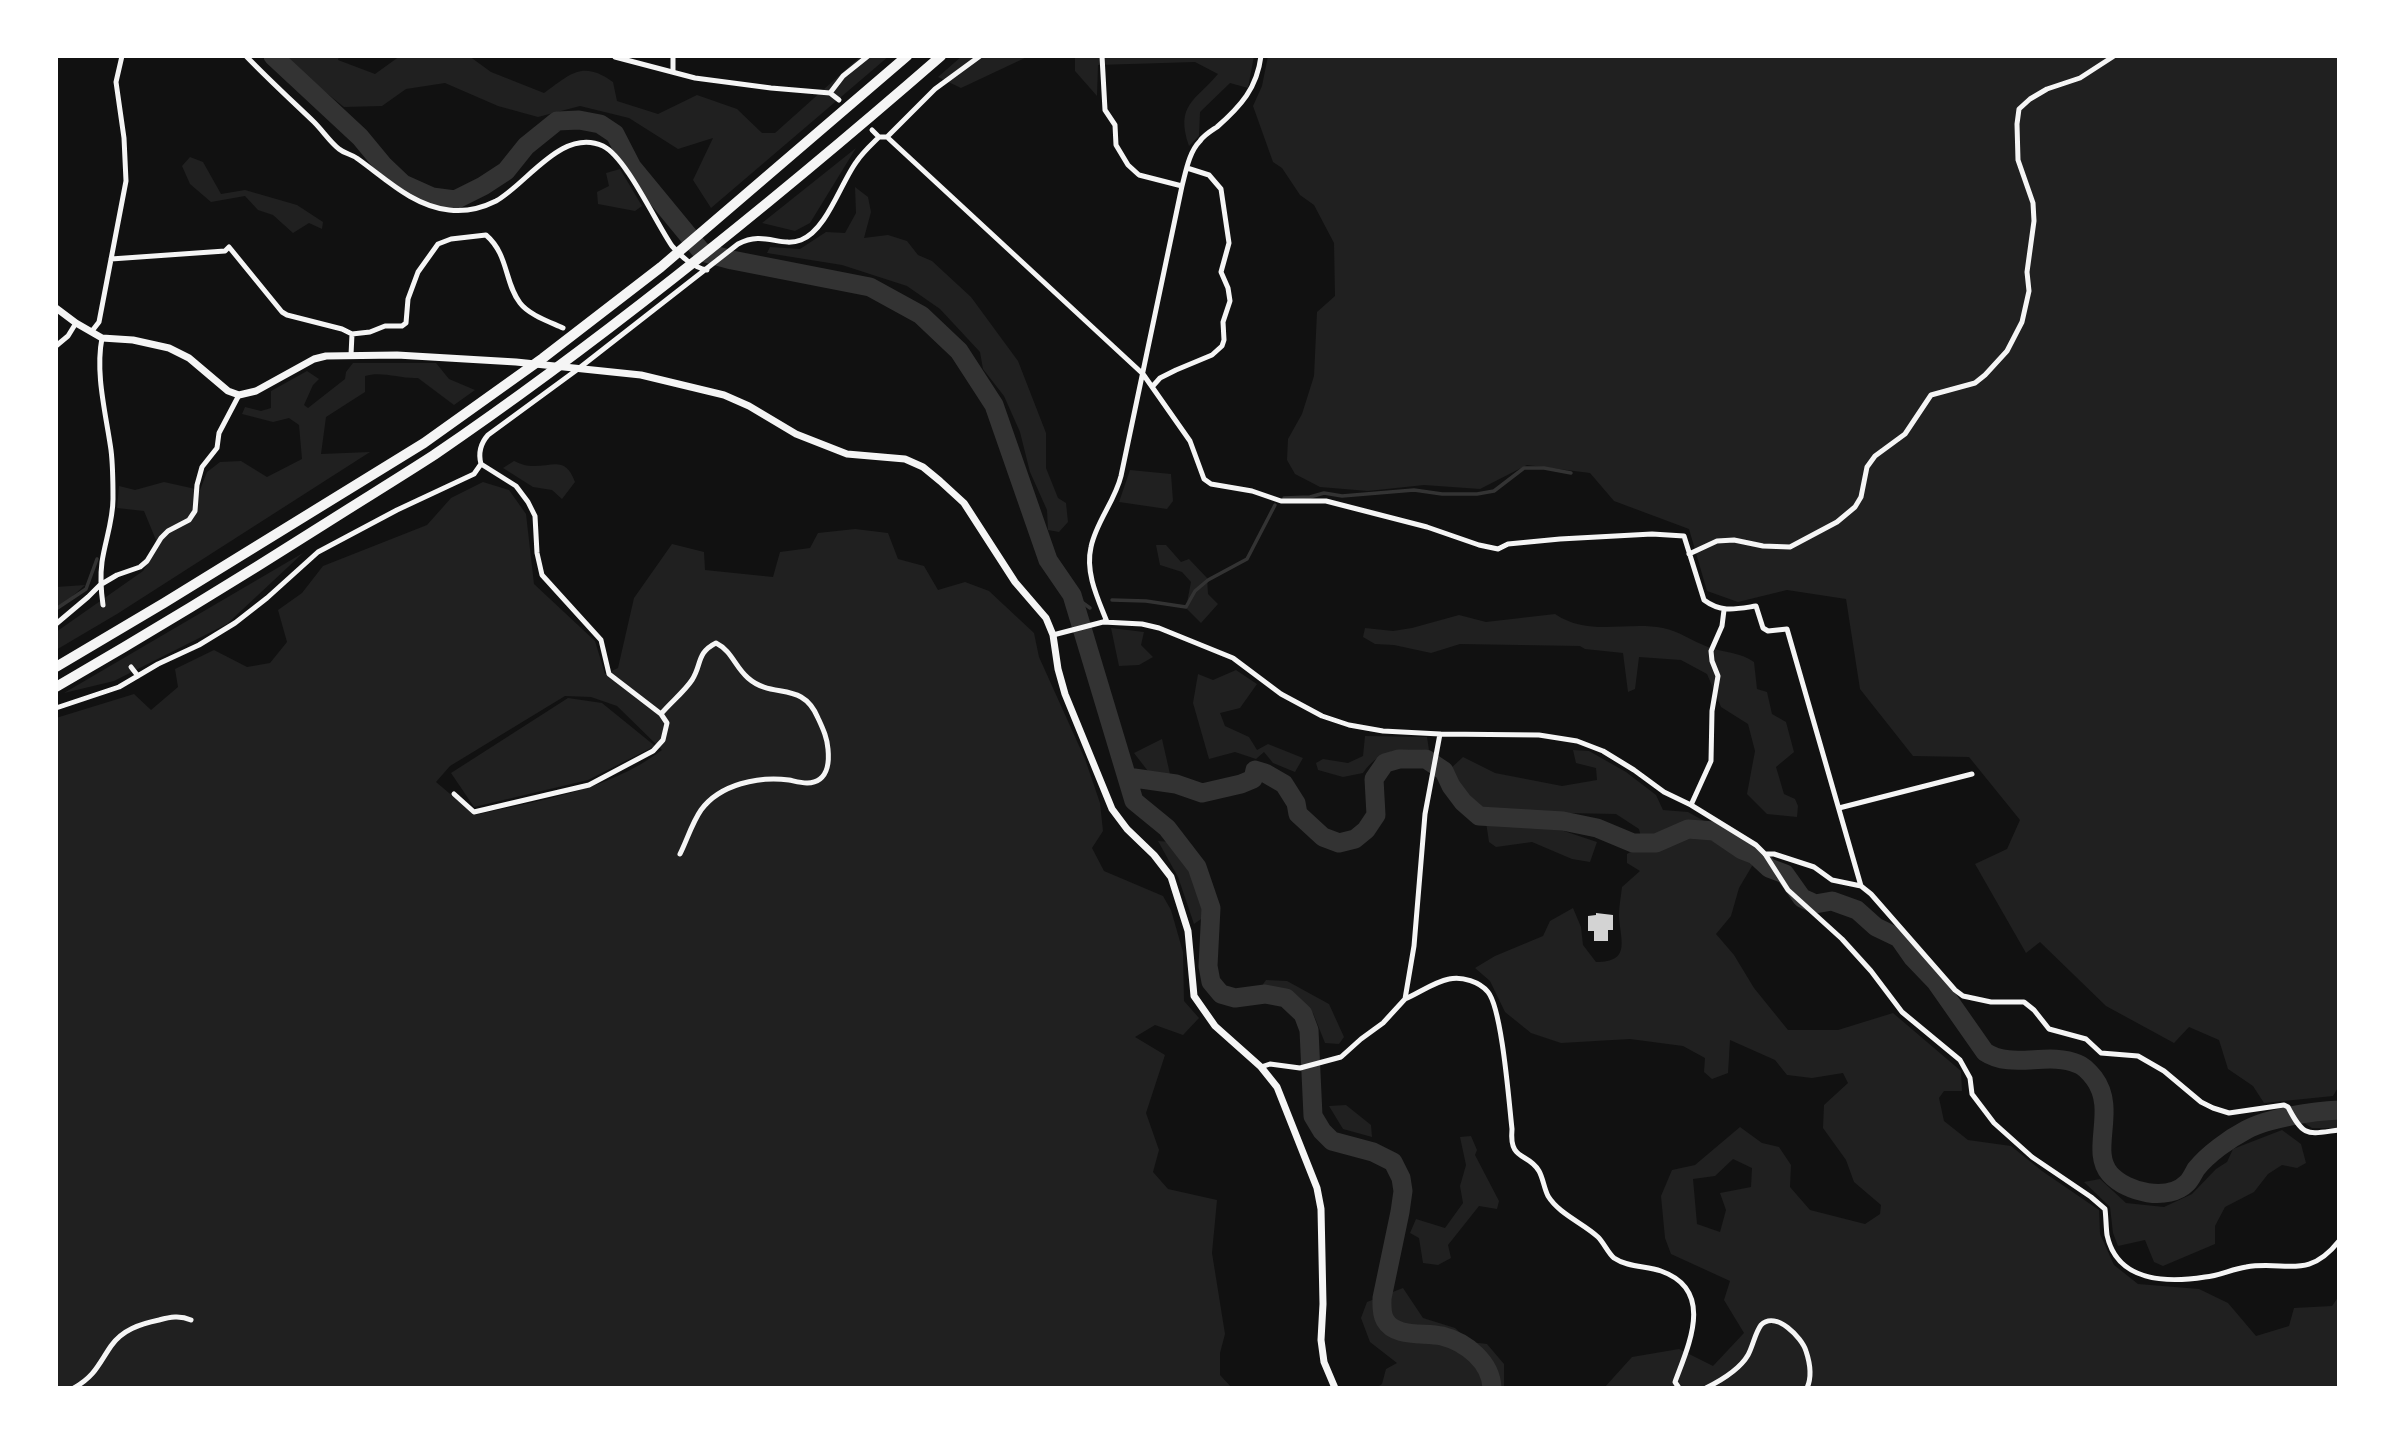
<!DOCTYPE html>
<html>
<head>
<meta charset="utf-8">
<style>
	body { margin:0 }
	#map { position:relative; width:2395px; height:1444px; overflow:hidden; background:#111; font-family:"DejaVu Sans",sans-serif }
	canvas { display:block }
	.frame { position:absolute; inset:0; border:58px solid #fff; pointer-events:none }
</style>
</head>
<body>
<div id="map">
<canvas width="2395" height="1444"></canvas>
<div class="frame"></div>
</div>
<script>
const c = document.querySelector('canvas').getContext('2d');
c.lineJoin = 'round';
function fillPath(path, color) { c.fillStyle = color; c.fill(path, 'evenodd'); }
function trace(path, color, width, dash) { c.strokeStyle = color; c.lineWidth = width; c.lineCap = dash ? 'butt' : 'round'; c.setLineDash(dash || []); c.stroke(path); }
fillPath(new Path2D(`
	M285 56H339L338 60 375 74 400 56H469L491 72 544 93C571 74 582 60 613 82L617 101 658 114 697 95 737 109 762 133H775L861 56H889L711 208 693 180 713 138 678 149 629 118 580 106 538 117 498 106 445 83 406 89 382 106 344 107 284 59Z
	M962 56H1029L961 88 938 77Z
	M1075 56H1254L1248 88 1230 83 1200 112 1199 136 1189 146C1175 105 1195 101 1218 74L1195 62 1098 65 1097 96 1075 71Z
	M1268 56H2339V1086L2333 1096 2264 1103 2253 1086 2228 1069 2219 1040 2189 1027 2174 1043 2106 1006 2040 942 2026 953 1975 864 2007 849 2020 820 1969 757 1913 756 1860 689 1846 599 1787 590 1738 602 1707 591 1689 529 1614 501 1590 473 1527 465 1480 489 1424 485 1368 491 1320 487 1295 474 1287 460 1288 439 1302 414 1314 376 1317 312 1335 296 1334 243 1314 205 1300 195 1282 168 1273 162 1253 106 1262 86Z
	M856 148 810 223 795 231 762 223Z
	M190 157 203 162 221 194 245 190 297 205 323 222 322 229 309 223 293 233 273 215 258 210 245 196 211 202 190 184 182 166Z
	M620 169 642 206 635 211 598 204 597 192 609 186 606 173Z
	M855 187 868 197 871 212 864 238 888 235 907 241 918 255 932 261 971 297 1018 361 1046 433V468L1058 498 1066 503 1068 522 1059 532 1048 530 1047 510 1030 472 1020 432 1004 396 983 369 980 352 940 309 907 286 842 265 767 253 770 247 800 249 826 232 845 233 856 213Z
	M353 363H436L449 379 475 390 454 405 418 378C400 379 382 371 365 376V392L326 417 321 454 370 452 117 614 56 650V632L143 571 158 545 144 511 117 508 119 486 135 490 164 482 200 490 207 472 220 462 241 461 267 477 302 459 299 425 289 418 273 422 242 414 245 407 261 411 271 408V391L307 371 319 379 313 385 304 405 308 408 345 379 346 372Z
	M514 461C519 463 525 466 531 466 553 467 565 455 575 482L562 499 552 490 533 487 503 468Z
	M1130 470 1171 474 1173 501 1167 509 1119 502Z
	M483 482 509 490 526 514 534 584 595 641 605 674 618 668 634 598 672 544 704 552 705 570 773 577 780 552 810 548 818 533 855 529 888 533 898 559 924 566 938 590 965 582 989 591 1034 633 1039 657 1085 759 1100 803 1103 831 1092 848 1104 871 1163 896 1171 910 1183 952 1184 1001 1199 1018 1183 1035 1155 1025 1135 1037 1165 1055 1146 1113 1159 1150 1153 1172 1168 1189 1217 1200 1212 1253 1225 1334 1220 1353V1375L1232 1388H56V718L134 694 151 710 178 687 175 669 214 650 247 667 270 663 287 642 278 610 302 593 323 566 427 525 451 498ZM565 696 591 697 617 706 662 750C608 791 540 800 475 815L436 782 450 766Z
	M1156 545H1166L1181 562 1189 559 1207 578 1208 594 1218 604 1201 623 1186 608 1191 582 1182 572 1160 565Z
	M303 553 227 624 114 681 64 693Z
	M85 585 56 611V587Z
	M1555 614C1589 637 1626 621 1663 628 1679 631 1692 641 1708 647 1725 653 1740 652 1754 662L1757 689 1767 692 1772 714 1786 722 1794 752 1776 767 1784 794 1795 799 1798 806 1797 817 1767 814 1747 794 1755 751 1748 724 1721 707 1707 674 1681 660 1639 657 1635 689 1628 692 1623 653 1585 649 1580 646 1460 644 1431 653 1394 645 1375 644 1363 637 1365 628 1393 631 1412 628 1459 615 1486 622Z
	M1111 628 1144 632 1141 645 1153 657 1139 665 1119 666Z
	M1236 670 1257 684 1240 708 1220 713 1225 726 1249 737 1257 750 1268 744 1303 758 1295 772 1273 763 1264 752 1256 759 1235 752 1209 759 1193 703 1198 674 1213 680Z
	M568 698 602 703 655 746 588 780 474 807 451 773Z
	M1365 736 1427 737 1429 750C1400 749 1381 748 1363 773L1343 777 1318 770 1316 763 1323 759 1348 763 1363 756Z
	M1162 739 1170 774 1151 775 1134 753Z
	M1573 750 1589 751 1626 772 1656 795 1663 810 1688 812 1751 847 1752 866 1739 888 1731 916 1716 934 1734 955 1754 988 1788 1030H1838L1893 1013 1961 1071 1962 1091H1944L1939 1098 1944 1121 1968 1140 2011 1146 2042 1171 2099 1210 2100 1234 2114 1265 2138 1284 2199 1289 2228 1303 2256 1336 2289 1326 2294 1308 2332 1306 2339 1296V1388H1604L1632 1357 1679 1349 1713 1366 1744 1333 1724 1300 1730 1281 1671 1254 1665 1238 1661 1196 1672 1170 1695 1165 1740 1127 1762 1143 1779 1147 1791 1165 1790 1187 1810 1210 1865 1224 1880 1214 1881 1205 1854 1182 1846 1160 1823 1128 1824 1105 1848 1083 1843 1073 1812 1078 1787 1075 1775 1060 1730 1040 1728 1073 1712 1079 1704 1072 1705 1058 1683 1046 1630 1039 1561 1043 1531 1033 1505 1012 1490 981 1475 968 1495 956 1543 936 1550 921 1573 908 1581 927 1583 945 1596 962C1632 962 1620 940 1619 915 1619 906 1621 896 1622 887L1640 871 1627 863V854L1643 845 1639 829 1616 814 1565 813 1564 831 1597 842 1590 862 1572 859 1532 842 1496 847 1489 842 1486 822 1475 803 1461 790 1449 770 1463 757 1495 773 1562 786 1597 780 1596 768 1576 763ZM1733 1159 1752 1168 1751 1187 1720 1193 1726 1210 1720 1232 1697 1224 1693 1179 1715 1176Z
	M1158 841 1171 842 1196 874 1204 917 1194 924 1178 877Z
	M1266 980 1287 981 1329 1004 1344 1037 1339 1044 1325 1043 1313 1013 1287 994 1261 987Z
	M1346 1105 1371 1125 1372 1137 1343 1129 1329 1106Z
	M2339 1114V1128H2312L2304 1123 2321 1115Z
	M2282 1130 2301 1144 2306 1163 2297 1168 2282 1165 2268 1174 2254 1192 2225 1207 2215 1226V1244L2163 1266 2154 1262 2145 1240 2118 1246 2113 1233 2110 1207 2084 1182 2100 1179 2126 1203 2164 1207 2192 1194 2216 1169 2227 1162 2233 1149Z
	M1471 1136 1477 1150 1475 1155 1499 1201 1497 1209 1479 1206 1448 1245 1451 1258 1438 1265 1423 1263 1419 1238 1410 1233 1416 1219 1445 1228 1463 1203 1460 1186 1466 1165 1460 1137Z
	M1403 1288 1423 1318 1455 1328 1470 1342 1487 1344 1504 1364V1388H1376L1382 1384 1386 1369 1397 1363 1370 1342 1361 1318 1367 1302Z`), '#202020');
trace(new Path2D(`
	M1284 498 1310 497 1324 493 1342 496 1414 490 1442 494H1477L1494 491 1524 468H1544L1571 473
	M1072 595 1090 608
	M1112 600 1146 601 1186 607 1195 591 1208 580 1247 559 1275 505
	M56 609 86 589 97 559`), '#333', 3.5);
trace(new Path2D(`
	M273 56 360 137 384 166 403 184 432 197 455 200 483 186 506 171 526 146 557 121 579 120 600 124 615 134 632 167 702 252 732 260 870 287 921 315 959 351 994 405 1048 560 1072 595 1134 801 1167 828 1197 867 1211 908 1208 966 1211 982 1221 994 1235 998 1265 994 1286 998 1303 1014 1309 1030 1313 1116 1322 1131 1332 1141 1373 1152 1393 1162 1401 1178 1403 1191 1400 1212 1382 1298C1382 1305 1381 1313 1385 1320 1395 1338 1424 1332 1442 1336 1466 1342 1491 1362 1492 1388
	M1127 777 1176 784 1202 793 1241 784 1253 779 1255 770 1265 773 1284 784 1296 803 1298 814 1323 837 1339 843 1355 839 1366 830 1376 815 1374 779 1385 763 1399 759H1426L1444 771 1451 786 1463 802 1479 816 1563 821 1597 828 1633 843H1656L1688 829 1714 831 1742 850 1755 855 1769 868 1785 874 1802 898 1815 904 1832 901 1857 910 1876 927 1899 938 1913 958 1936 982 1985 1052C2012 1070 2048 1051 2078 1064 2084 1066 2090 1073 2094 1078 2118 1110 2089 1150 2110 1174 2127 1193 2168 1202 2187 1183 2191 1179 2193 1174 2196 1169 2208 1154 2229 1139 2246 1130 2268 1118 2314 1111 2339 1110`), '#333', 19);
fillPath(new Path2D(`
	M1596 913 1613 915V930H1608V941H1594V931H1588V916L1596 915Z`), '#d3d3d3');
trace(new Path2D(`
	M246 56C268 79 291 100 314 122 323 131 330 142 339 149 345 154 352 154 358 159 386 179 413 206 449 210 465 212 482 208 496 201 527 184 562 127 603 146 626 157 656 223 672 246 681 256 692 267 707 270
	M1102 56 1105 110 1115 125 1116 145 1128 165 1139 175 1182 186
	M615 57 695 78 771 88 830 93
	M673 72V56
	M839 100 830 93 843 76 868 56
	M872 130 879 137H887L1143 374 1190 441 1204 479 1211 484 1252 491 1281 501H1326L1427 527 1479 545 1498 549 1508 544 1560 539 1652 534 1684 536 1704 600C1721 613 1736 609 1756 606L1763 628 1768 631 1787 629 1861 886
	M887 137 935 89 980 56
	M111 259 225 251 229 247 282 312 287 315 342 329 352 334 370 332 385 326H402L406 323 408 299 418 272 438 244 451 239 486 235C509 255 504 282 520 303 529 315 550 322 563 328
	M92 331 99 322 126 181 124 138 116 82 122 56
	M102 338C95 374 106 414 111 450 113 466 113 483 113 499 113 521 105 541 102 562 100 577 101 591 103 605
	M56 346 68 336 76 323
	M351 355 352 334
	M1152 387 1160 378 1176 370 1212 355 1222 346 1224 340 1223 322 1230 301 1228 288 1221 272 1229 243 1221 189 1209 175 1187 168
	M481 464 516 486 528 502 535 516 537 553 542 575 601 640 609 674 661 714C671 702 684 692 692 680 702 665 696 653 716 643 732 651 735 667 748 678 773 700 802 680 818 718 823 729 827 737 828 749 829 759 829 772 820 779 811 786 799 782 789 780 759 776 720 784 701 810 692 823 687 840 680 854
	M1689 554 1717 541 1734 540 1763 546 1790 547 1837 522 1855 507 1861 497 1867 467 1875 456 1905 434 1931 395 1975 383 1985 375 2007 351 2022 322 2029 291 2027 272 2034 221 2033 203 2018 160 2017 124 2019 109 2030 99 2047 89 2080 78 2114 56
	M1107 622C1098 599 1085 573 1091 547 1096 522 1115 501 1121 476L1182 186C1186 171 1189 152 1200 141 1204 135 1211 131 1217 127 1241 106 1257 88 1261 56
	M56 624 88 597 100 585 117 575 140 567 147 561 161 538 168 531 189 520 195 511 197 485 202 467 217 448 219 433 239 395
	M1053 635 1103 622 1142 624 1159 628 1233 658 1281 694 1322 716 1349 725 1383 731 1440 734 1539 735 1577 741 1603 751 1634 770 1664 792 1691 805 1756 845 1765 854 1788 890 1842 939 1871 971 1902 1012 1960 1060 1970 1078 1972 1094 1994 1123 2032 1157 2091 1197 2105 1209C2106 1217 2106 1227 2107 1235 2117 1282 2167 1283 2205 1277 2219 1276 2232 1269 2246 1267 2286 1260 2307 1281 2339 1241
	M131 667 138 676
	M56 708 119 687 158 664 199 645 235 623 267 598 318 552 397 510 474 474 481 464C478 453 481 443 488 435L578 369 738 244C764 230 780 248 801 240 827 230 841 182 857 161 863 152 872 144 879 137
	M454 794 474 812 589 785 653 751 663 740 667 723 661 714
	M1691 805 1711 761 1712 711 1718 676 1712 661 1711 651 1722 626 1724 610
	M1839 808 1972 774
	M1765 854H1774L1814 867 1832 880 1861 886 1871 894 1955 990 1963 996 1991 1002H2024L2034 1010 2049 1029 2086 1039 2101 1053 2138 1056 2164 1071 2201 1102 2213 1108 2229 1113 2284 1105 2288 1107C2304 1138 2307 1134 2339 1130
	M1405 999C1419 993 1434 982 1449 979 1462 976 1480 982 1488 992 1502 1009 1509 1103 1512 1129 1509 1162 1528 1152 1539 1171 1543 1178 1544 1188 1548 1196 1559 1214 1583 1223 1598 1237 1604 1243 1608 1253 1614 1258 1627 1267 1646 1266 1661 1271 1715 1290 1689 1344 1675 1382L1679 1388
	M1261 1067 1270 1064 1300 1068 1341 1057 1361 1039 1383 1023 1405 999 1414 946 1425 814 1440 734
	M74 1388C95 1376 98 1365 111 1346 122 1330 140 1324 159 1320 170 1317 180 1315 191 1320
	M1706 1388C1720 1381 1740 1369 1748 1355 1753 1346 1755 1333 1761 1325 1776 1310 1802 1338 1806 1351 1810 1363 1812 1377 1807 1388`), '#f5f5f5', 5);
trace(new Path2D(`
	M56 308 76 323 102 338 133 340 169 348 189 358 228 391 239 395 256 391 314 359 326 356 397 355 516 362 641 375 724 395 749 406 796 434 847 454 905 459 923 467 940 481 964 503 1015 582 1046 618 1053 635 1058 669 1065 694 1112 809 1127 829 1154 855 1171 877 1188 931 1194 996 1215 1026 1261 1067 1277 1087 1317 1188 1321 1209 1323 1304 1321 1340 1324 1362 1335 1388`), '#f5f5f5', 7);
trace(new Path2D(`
	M56 667 164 603 424 443 543 358 661 267 907 56
	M56 687C146 635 235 581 323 525 359 502 397 479 434 455 610 335 780 196 941 56`), '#f5f5f5', 10);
</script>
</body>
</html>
